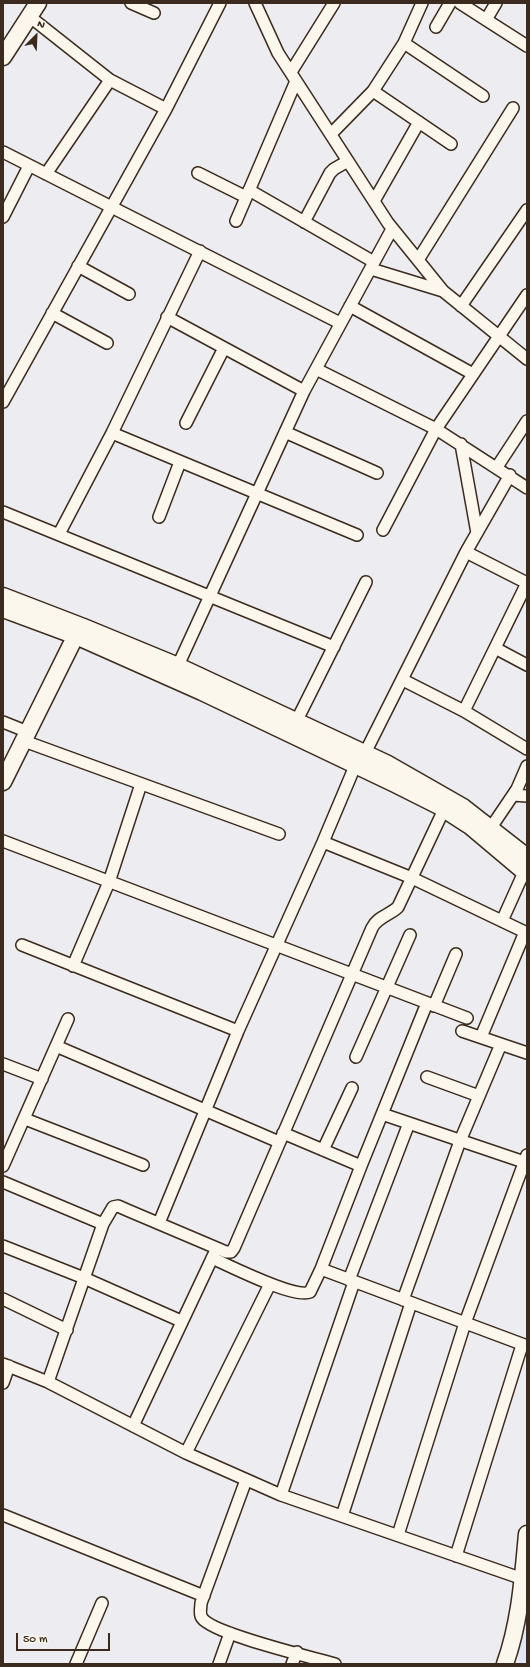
<!DOCTYPE html>
<html>
<head>
<meta charset="utf-8">
<style>
	body { margin:0 }
	#map { position:relative; width:530px; height:1667px; overflow:hidden; background:#ededf1; font-family:"Gochi Hand",sans-serif }
	canvas { display:block }
	.frame { position:absolute; inset:0; border:4px solid #3b2a1e; pointer-events:none }
	.north { position:absolute; left:16px; top:16px; width:40px; height:40px; -webkit-text-stroke:3px #fbf7ec; paint-order:stroke; rotate:24deg; font-size:11px; font-weight:700; line-height:16px; text-align:center; color:#3b2a1e }
	.north::after { content:''; display:block; margin:auto; width:14px; height:18px; background:#3b2a1e; clip-path:polygon(50% 0,100% 100%,50% 72%,0 100%) }
	.scale { position:absolute; left:16px; top:1633px; width:94px; height:18px; box-sizing:border-box; border:2px solid #3b2a1e; border-top:0; padding-left:5px; font-size:12px; line-height:14px; white-space:nowrap; color:#3b2a1e; -webkit-text-stroke:3px #fbf7ec; paint-order:stroke }
</style>
</head>
<body>
<div id="map">
<canvas width="530" height="1667"></canvas>
<div class="frame"></div>
<div class="north">N</div>
<div class="scale">50 m</div>
</div>
<script>
const c = document.querySelector('canvas').getContext('2d');
c.lineJoin = 'round';
function fillPath(path, color) { c.fillStyle = color; c.fill(path, 'evenodd'); }
function trace(path, color, width, dash) { c.strokeStyle = color; c.lineWidth = width; c.lineCap = dash ? 'butt' : 'round'; c.setLineDash(dash || []); c.stroke(path); }
fillPath(new Path2D(`
	M527 1587V1664H518Z`), '#e3e6f5');
const street = new Path2D(`
	M131 3 154 13
	M255 3 278 53 388 223 443 291 527 359
	M460 3 527 46
	M29 16 110 80 166 109
	M486 20 496 3
	M436 27 450 3
	M404 43 483 96
	M291 72 334 3
	M373 91 451 144
	M331 134 373 91 404 43 422 3
	M3 152 340 323
	M198 173 246 197
	M46 174 110 80
	M249 190 374 262
	M374 201 419 122
	M3 217 29 166
	M236 221 296 81
	M304 222 330 173 334 169 348 161
	M418 260 513 108
	M78 266 129 294
	M371 269 443 291
	M350 306 473 374
	M461 306 527 210
	M52 313 107 343
	M167 317 304 391
	M316 369 436 429 527 488
	M3 402 166 109 220 3
	M186 423 224 348
	M285 432 377 473
	M112 433 357 535
	M461 444 477 533
	M497 467 527 421
	M3 512 334 647
	M159 517 180 462
	M383 530 436 429 527 295
	M59 534 112 433 200 251
	M466 552 527 583
	M495 648 527 665
	M175 672 304 391 392 229
	M403 680 464 711 527 749
	M464 711 527 583
	M3 722 28 732
	M293 728 366 582
	M24 741 279 834
	M365 753 466 552 510 475
	M513 795 527 796
	M490 829 517 789 527 766
	M3 841 467 1018
	M323 842 412 878 527 933
	M502 921 524 872
	M22 945 238 1031
	M73 966 109 882 141 784
	M434 1006 456 954
	M462 1031 527 1053
	M481 1037 525 932
	M56 1046 279 1142
	M356 1057 410 935
	M3 1064 42 1079
	M427 1077 479 1096
	M382 1114 527 1163
	M25 1119 143 1165
	M283 1133 361 1166
	M323 1150 352 1088
	M3 1166 68 1019
	M3 1182 103 1224
	M159 1223 238 1031 323 842 358 759
	M3 1246 84 1278 181 1321
	M212 1258C230 1266 295 1299 310 1292L321 1269 361 1166 427 1003
	M321 1269 527 1346
	M349 1280 409 1123
	M3 1299 67 1330
	M403 1300 460 1141 501 1044
	M3 1364 48 1382 186 1453 281 1495 523 1579
	M48 1382 103 1224 113 1207 118 1206 127 1210 226 1252H231L234 1248 372 928C377 917 390 915 398 907L447 803
	M3 1383 9 1366
	M133 1426 215 1252
	M186 1453 270 1284
	M246 1480 201 1603C201 1608 199 1614 202 1618 213 1634 311 1657 335 1664
	M281 1495 354 1282
	M3 1515 204 1596
	M342 1516 411 1303
	M398 1535 465 1323 527 1155
	M456 1556 522 1345
	M76 1664 102 1603
	M219 1664 230 1633
	M292 1664 297 1652`);
const secondary = new Path2D(`
	M3 57 38 3
	M3 596 81 626 178 666 386 763 463 807 527 857
	M3 609 76 636 202 692 395 784 439 806 470 826 527 874
	M3 782 80 627
	M505 1664C520 1622 523 1577 527 1534`);
trace(street, '#3b2a1e', 14);
trace(secondary, '#3b2a1e', 19);
trace(street, '#fbf7ec', 11);
trace(secondary, '#fbf7ec', 16);
</script>
</body>
</html>
